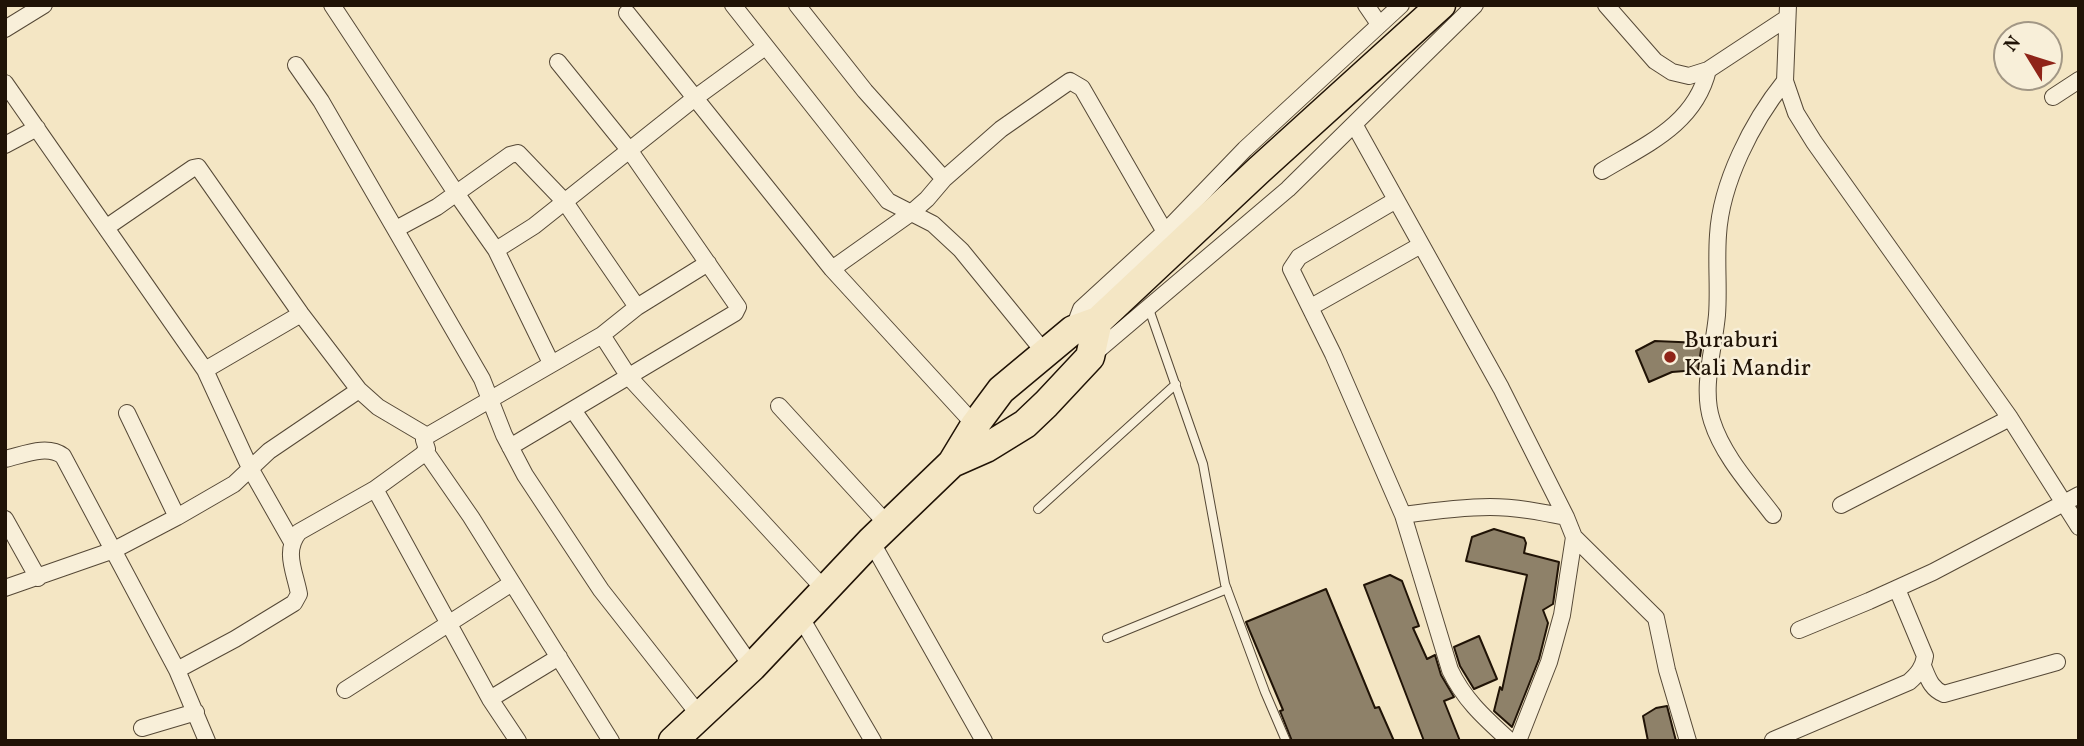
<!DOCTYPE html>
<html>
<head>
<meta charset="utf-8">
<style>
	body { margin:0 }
	#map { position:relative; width:2084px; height:746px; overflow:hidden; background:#f4e6c4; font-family:Vollkorn,serif }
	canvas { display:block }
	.frame { position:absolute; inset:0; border:7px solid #201306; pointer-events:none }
	.north { position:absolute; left:1993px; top:21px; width:70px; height:70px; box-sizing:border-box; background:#f8efd9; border:2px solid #a29785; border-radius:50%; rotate:308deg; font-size:19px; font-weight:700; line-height:28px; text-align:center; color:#201306 }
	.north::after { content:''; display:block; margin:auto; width:24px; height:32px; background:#8f2418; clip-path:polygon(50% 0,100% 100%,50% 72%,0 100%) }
</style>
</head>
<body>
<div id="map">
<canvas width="2084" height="746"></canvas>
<div class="frame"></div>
<div class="north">N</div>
</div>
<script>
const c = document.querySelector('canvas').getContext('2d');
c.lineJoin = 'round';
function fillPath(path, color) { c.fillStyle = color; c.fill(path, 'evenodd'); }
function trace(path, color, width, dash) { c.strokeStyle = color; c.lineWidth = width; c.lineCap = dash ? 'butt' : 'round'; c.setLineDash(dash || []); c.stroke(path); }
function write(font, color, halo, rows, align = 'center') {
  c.font = font + ' Vollkorn,serif'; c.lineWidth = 5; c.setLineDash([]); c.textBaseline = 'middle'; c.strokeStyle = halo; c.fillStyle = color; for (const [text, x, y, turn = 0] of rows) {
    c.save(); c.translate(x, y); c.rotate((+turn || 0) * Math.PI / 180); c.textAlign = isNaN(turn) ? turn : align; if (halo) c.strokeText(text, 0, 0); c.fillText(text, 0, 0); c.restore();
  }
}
const building = new Path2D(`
	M1655 341 1702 343 1698 370 1672 372 1649 382 1636 351Z
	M1494 529 1524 538 1526 543 1524 553 1559 562 1553 604 1543 610 1548 623 1539 659 1512 727 1494 711 1500 687 1502 690 1527 575 1466 561 1472 537Z
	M1390 575 1402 581 1419 626 1413 628 1427 659 1435 655 1441 675 1454 697 1444 701 1460 741H1424L1364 585Z
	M1326 589 1375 708 1379 707 1394 741H1292L1280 711 1283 710 1246 622Z
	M1479 636 1497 679 1474 689 1460 666 1454 647Z
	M1667 706 1676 741H1648L1643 716 1656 708Z`);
fillPath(building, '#8e8169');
trace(building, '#201306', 2);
const lane = new Path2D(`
	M1149 309 1203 464 1225 584 1265 692 1286 741
	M1038 509 1176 384
	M1107 638 1227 589`);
const street = new Path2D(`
	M332 5 456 193 496 250 551 363
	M733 5 888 201 933 224 961 250 1045 353
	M797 5 865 91 944 179
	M1366 5 1379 24
	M1606 5 1655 61 1672 72 1689 76 1708 70 1787 18
	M1788 5 1785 81 1796 113 1814 142 2010 418 2079 527
	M627 13 832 269 975 425
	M5 29 44 5
	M296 65 321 101 482 379 504 435 525 475 601 590 700 716
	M5 83 205 370 250 468 292 542
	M2053 97 2079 80
	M1354 124 1501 388 1566 517 1574 537 1656 618 1667 670 1688 741
	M5 145 37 128
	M1602 171C1647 144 1695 124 1708 70
	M1396 200 1299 257 1291 269 1333 354 1403 515 1450 670C1464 700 1486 719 1510 741
	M107 227 193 168 198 167 301 314 359 390 378 407 427 436
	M396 229 437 207 510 155 518 153 565 202 637 307
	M496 250 534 226 695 98 765 47
	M832 269 911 213 927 199 944 179 1001 129 1070 81 1082 88 1165 232
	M1311 307 1421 245
	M1073 330 1081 309 1165 232 1245 149 1401 5
	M602 335 629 377 825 590
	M1090 357 1288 189 1475 5
	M205 370 301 314
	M779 406 888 525
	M573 410 752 667
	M127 413 177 517
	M510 447 735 313 738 307 630 151 558 62
	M426 452 471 517 611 741
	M5 459C23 455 47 444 63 456L177 670 207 741
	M375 489 490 699 518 741
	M1841 505 2010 418
	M1403 515C1432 511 1461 507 1490 507 1516 507 1541 512 1566 517
	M1773 515C1751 486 1723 456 1712 421 1701 388 1714 349 1717 315 1719 289 1716 262 1718 235 1721 183 1752 122 1785 81
	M5 519 38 578
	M871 541 984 741
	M5 588 114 550 177 517 234 484 269 451 359 390
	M800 616 873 741
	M1799 630 1869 601 1933 572 2079 495
	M1923 666C1928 678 1931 689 1944 694L2057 662
	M177 670 235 639 294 603 299 594C295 572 283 551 299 532L375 489 422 455 427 449 424 440 427 436 602 335 637 307 708 263
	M345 690 512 583
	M490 699 559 657
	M142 728 196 712
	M1773 740 1909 682C1918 674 1923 668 1925 656L1897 589
	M1518 741 1549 662 1562 615 1574 537`);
const highway = new Path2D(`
	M952 463 986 448 1025 424 1046 404 1090 357 1098 321
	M673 741 752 667 871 541 952 463 975 425 1001 390 1073 330 1098 321 1259 170 1441 5`);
trace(lane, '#554836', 10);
trace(street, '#554836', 18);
trace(highway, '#201306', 31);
trace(lane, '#f8efd9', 8);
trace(street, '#f8efd9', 16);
trace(highway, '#f4e6c4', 28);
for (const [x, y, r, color] of [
	[1670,357,7,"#8f2418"]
]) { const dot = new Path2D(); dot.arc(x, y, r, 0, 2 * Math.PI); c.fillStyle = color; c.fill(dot); trace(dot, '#f8efd9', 2.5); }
write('24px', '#201306', '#f8efd9', [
	["Buraburi",1684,343],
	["Kali Mandir",1684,371]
], 'left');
</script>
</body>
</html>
